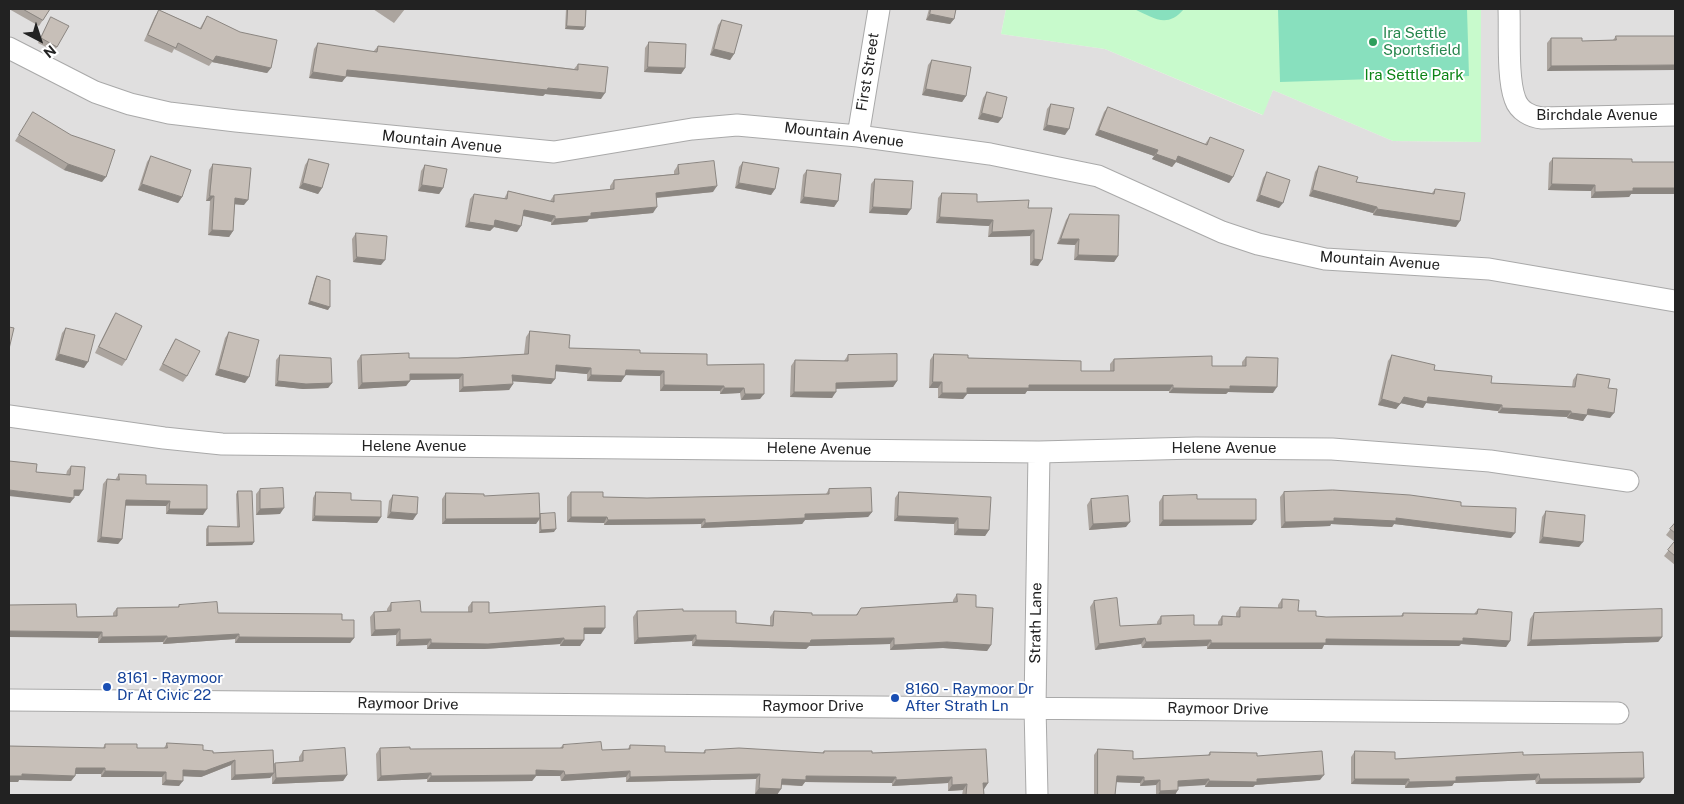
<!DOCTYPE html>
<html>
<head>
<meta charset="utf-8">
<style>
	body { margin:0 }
	#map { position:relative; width:1684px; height:804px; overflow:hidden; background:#f2efe9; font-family:"Public Sans",sans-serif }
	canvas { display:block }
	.frame { position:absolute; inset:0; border:10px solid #222; pointer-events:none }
	.north { position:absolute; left:15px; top:15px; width:50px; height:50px; -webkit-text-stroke:4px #fff; paint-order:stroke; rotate:140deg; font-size:14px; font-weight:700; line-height:20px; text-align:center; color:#222 }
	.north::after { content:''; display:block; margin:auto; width:18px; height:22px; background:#222; clip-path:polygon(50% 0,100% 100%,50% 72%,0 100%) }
</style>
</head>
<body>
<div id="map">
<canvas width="1684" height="804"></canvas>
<div class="frame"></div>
<div class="north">N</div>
</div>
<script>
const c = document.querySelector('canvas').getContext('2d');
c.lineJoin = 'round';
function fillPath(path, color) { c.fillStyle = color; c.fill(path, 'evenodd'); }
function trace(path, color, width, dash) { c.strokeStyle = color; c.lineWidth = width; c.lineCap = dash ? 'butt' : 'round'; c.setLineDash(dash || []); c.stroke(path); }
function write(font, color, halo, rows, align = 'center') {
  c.font = font + ' "Public Sans",sans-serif'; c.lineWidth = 4; c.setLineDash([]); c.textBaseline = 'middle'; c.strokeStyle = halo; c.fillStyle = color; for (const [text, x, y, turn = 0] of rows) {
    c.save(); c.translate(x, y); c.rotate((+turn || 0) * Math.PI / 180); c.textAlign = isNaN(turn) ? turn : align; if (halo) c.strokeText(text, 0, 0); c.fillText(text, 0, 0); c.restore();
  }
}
fillPath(new Path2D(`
	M9 9H1006L1001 34 1105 49 1262 115 1273 90 1393 141 1481 142V9H1675V795H9Z`), '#e0dfdf');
fillPath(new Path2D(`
	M1006 9H1481V142L1393 141 1273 90 1263 115 1105 49 1001 34Z`), '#c8facc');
fillPath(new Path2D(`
	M1134 9H1184C1167 29 1154 18 1134 9Z
	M1278 9H1467L1469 76 1280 82Z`), '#88e0be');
const minor = new Path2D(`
	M1509 9C1510 32 1507 78 1515 99 1519 111 1531 117 1542 118L1675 115
	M9 48 95 92 130 104 169 113 236 121 554 152 692 129 737 125 858 136 990 154 1098 176 1222 232 1258 244 1325 259 1489 269 1675 301
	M858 136 879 9
	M9 416 164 438 222 444 1039 452 1196 448 1332 449 1490 461 1628 481
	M9 700 1618 713
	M1037 795 1035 707 1039 452`);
trace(minor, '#a9a9a9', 23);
trace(minor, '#fff', 21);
fillPath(new Path2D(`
	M9 9H50L39 26Z
	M373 9H405L394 23Z
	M566 9H586L585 27 583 30 565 29Z
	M929 9H956L954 19 950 24 926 20Z
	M159 10 200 28 207 16 271 68 267 73 212 62 209 66 174 49 172 53 144 41 155 16Z
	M51 17 57 47 54 51 38 43Z
	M722 20 734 54 730 60 710 55 718 25Z
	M1616 36H1675L1547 71V43L1551 38 1582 41 1613 40Z
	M649 42 685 68 681 74 644 72 645 48Z
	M318 43 373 52 378 46 574 69 578 64 601 99 545 94 543 96 346 76 342 82 309 78 314 49Z
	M932 60 966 96 962 102 922 95 928 65Z
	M987 92 1002 118 998 123 978 119 983 98Z
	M1051 104 1065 135 1043 130 1047 109Z
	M1108 107 1205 144 1210 137 1233 177 1229 183 1176 162 1172 167 1152 159 1154 156 1095 135 1104 112Z
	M33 112 102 182 64 170 15 141Z
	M151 156 182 197 178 203 138 190 147 162Z
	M1553 158 1632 162 1631 194 1629 197 1591 198V191L1548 190 1549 163Z
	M309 159 322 188 318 194 299 188 305 165Z
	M743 162 775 189 771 195 735 188 739 167Z
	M213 164 244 205 235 204 233 231 229 237 208 235 210 201H206L209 170Z
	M425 165 443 188 439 194 418 191 421 171Z
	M678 165 713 192 657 198 653 213 589 219 587 222 551 225V222L523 216 517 232 494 227 490 231 465 227 470 199 474 194 504 199 508 191 550 201 554 195 610 190V186L614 180 674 174V171Z
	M1319 166 1356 182 1432 193 1435 189 1456 227 1373 215V213L1309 196 1315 172Z
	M807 170 838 201 834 207 800 203 803 175Z
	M1267 172 1279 208 1256 201 1263 178Z
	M875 179 907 215 869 213 871 184Z
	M942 193 977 202 1028 208H1052L1038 266 1030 265V236L988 237 989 226 936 223 938 198Z
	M1070 214 1118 256 1114 262 1074 260 1075 245 1057 244 1066 220Z
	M356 233 381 265 353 262 352 239Z
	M317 276 328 310 308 304 315 279Z
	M116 313 126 360 122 366 95 353 112 319Z
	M66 328 84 368 55 360 62 333Z
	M530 331 569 348 640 353 707 365 764 364 760 399 741 400 740 393 720 394V391H660V376L625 375 621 382 587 381V374L556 371 555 379 551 384 513 381V384L509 390 459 392V379L410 380 406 386 358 389 357 361 361 355 409 358H458L524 354 526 337Z
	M229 332 245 383 215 375 225 338Z
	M176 339 187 376 183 382 159 370 172 345Z
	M934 354 1081 371H1110V364L1114 359 1212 366H1242V362L1246 357 1273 393 1228 392 1226 394 1169 393V391H1027L1025 394H967L963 399 938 398V388H929L930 360Z
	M280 355 332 383 328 388 303 389 275 386 276 360Z
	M848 355 897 381 893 387 836 388 832 398 790 397 791 366 795 360 844 361Z
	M1392 355 1434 370 1491 383 1572 387 1573 380 1577 374 1608 388 1610 418 1587 415 1583 421 1567 418V417L1498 413V411L1426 403 1423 408 1401 403 1396 409 1378 405 1388 361Z
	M71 466 79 496H74L70 503 36 472 66 475 67 471Z
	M119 474 146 484 203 515 166 514V506H125L122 539 118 544 97 542 103 484 107 479 115 480Z
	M260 489 280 514 256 515V494Z
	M829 489 872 512 868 517 805 520 802 524 701 528V524L604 525V523L567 522V497L571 492 603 497 647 498 826 494Z
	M238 491 254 542 252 545 206 546V529L208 526 237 527 236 494Z
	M316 492 351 500 381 517 377 523 312 521 313 498Z
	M899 492 989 530 985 536 954 535V524L894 521 895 498Z
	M1284 492 1461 506 1511 538 1394 524 1392 527 1331 524 1330 526 1281 528 1280 497Z
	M446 493 484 496 540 515 554 532 539 533V520L536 524H442V499Z
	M393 495 413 520 387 518 389 501Z
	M1163 496 1197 499 1252 525 1159 526V502Z
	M1091 499 1126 527 1089 530 1087 505Z
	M1546 511 1579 547 1539 543 1542 517Z
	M1675 523V565L1664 556 1675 542 1666 535Z
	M957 594 976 607 991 645 987 651 943 648 890 650V644L809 646 806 649 692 646V641L634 644 633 617 637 611H683L736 623 770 625V617L774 611 812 615H856L861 608 953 602V600Z
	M1282 599 1298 611 1316 616 1326 617 1401 616 1403 613 1474 614 1478 609 1510 641 1506 647 1461 644 1459 646 1324 645 1322 649H1207V646L1142 648 1141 644 1095 650 1090 607 1094 601 1120 626 1157 625V622L1161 616 1194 625H1218V622L1222 616 1236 617V613L1240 607 1278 608V605Z
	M472 602 489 613 601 634H584V640L580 646H560V644L484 649H427V645L396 646V635L371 636 370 617 374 612 387 611V609L391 603 421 612H468V607Z
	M179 605 218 613 342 620 354 638 350 643H235V639L163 644V642L98 643V638L77 617 113 616V613L117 608 178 607Z
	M1534 613 1662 637 1658 642 1527 646 1530 619Z
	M167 743 273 765 275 763 299 762V757L303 751 347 775 343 781 272 784V776L270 778 231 780V765L201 777 183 776 179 786 162 785V777H101V774H75V776L71 781 19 780 18 782H9V746L103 748 105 744 137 748H164Z
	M563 745 602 750 628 749 630 745 665 752 703 753 705 750 822 753 824 751 872 753 988 783 984 789H983L984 795H962L963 790 948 791V783L892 786V783L805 782 802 786 781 785 777 795 755 794 756 779 626 782V777L561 781 560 776H536L532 781 427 782V779L377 781 376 754 380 748 410 749 560 748Z
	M1098 749 1133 759 1208 755 1210 752 1257 756 1320 780 1255 785 1253 787H1205V785L1178 786 1175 795H1156V785L1140 786V783L1116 782 1115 795H1094V755Z
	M1355 751 1395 759 1523 755 1640 783 1536 784 1535 780 1454 783 1452 786 1405 788V785L1351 784V757Z`), '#aba49e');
fillPath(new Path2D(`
	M930 14 954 19 950 24 926 20Z
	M567 26 585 27 583 30 565 29Z
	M714 49 734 54 730 60 710 55Z
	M216 56 271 68 267 73 212 62Z
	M1675 65V70L1547 71 1551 66Z
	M648 67 685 68 681 74 644 72Z
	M347 70 548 88 605 93 601 99 545 94 543 96 343 76Z
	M313 72 346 77 342 82 309 78Z
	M926 89 966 96 962 102 922 95Z
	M982 113 1002 118 998 123 978 119Z
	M1047 125 1069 129 1065 135 1043 130Z
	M1099 130 1158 150 1154 156 1095 135Z
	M1156 154 1178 156 1233 177 1229 183 1176 162 1172 167 1152 159Z
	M68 164 106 177 102 182 64 170Z
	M303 183 322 188 318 194 299 188Z
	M739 183 775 189 771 195 735 188Z
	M142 184 182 197 178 203 138 190Z
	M1552 184 1595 185 1591 191 1548 190Z
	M422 185 443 188 439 194 418 191Z
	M717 186 713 192 652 198 656 193Z
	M1633 188H1675V194H1631L1629 197 1591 198 1595 192Z
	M1313 190 1377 207 1373 213 1309 196Z
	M1260 195 1283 203 1279 208 1256 201Z
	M210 196H214L210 201H206Z
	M804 197 838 201 834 207 800 203Z
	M235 198 248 200 244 205 231 204Z
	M657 207 653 213 589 219 587 222 551 225 555 219 591 213Z
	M873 207 911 209 907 215 869 213Z
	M1377 209 1460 221 1456 227 1373 215Z
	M524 210 555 216 551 222 520 215Z
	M940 217 993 220 989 226 936 223Z
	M495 220 521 226 517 232 494 227 490 231 465 227 469 222Z
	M212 230 233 231 229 237 208 235Z
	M1034 230 1030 236 988 237 992 232Z
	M1061 239H1079L1075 245 1057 244Z
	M1078 255 1118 256 1114 262 1074 260Z
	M357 257 385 260 381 265 353 262Z
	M1034 259 1042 260 1038 266 1030 265Z
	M310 301 330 307 328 310 308 304Z
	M59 354 88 362 84 368 55 360Z
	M556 365 591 368 587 374 553 371Z
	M219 369 249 377 245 383 215 375Z
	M626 370 664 371 660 376 622 375Z
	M410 374H463L459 379 406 380Z
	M512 375 555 379 551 384 508 381Z
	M591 375 625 376 621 382 587 381Z
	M278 381 332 383 328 388 303 389 275 386Z
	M410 381 406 386 358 389 362 383Z
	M897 381 893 387 832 389 836 383Z
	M933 382H942L938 388H929Z
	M513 384 509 390 459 392 463 387Z
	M664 385 724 386 720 391H660Z
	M1029 385H1173L1169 391H1027L1025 394H967L963 399 938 398 942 393 967 388Z
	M1230 386 1277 387 1273 393 1228 392 1226 394 1169 393 1173 388Z
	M724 388H744L740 393 720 394Z
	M794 392H836L832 398 790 397Z
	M745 394H764L760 399 741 400Z
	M1404 397H1428L1502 405 1498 411 1426 403 1423 408 1400 403Z
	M1382 399 1400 404 1396 409 1378 405Z
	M1502 408 1571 411 1567 417 1498 413Z
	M1588 409 1614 413 1610 418 1584 414Z
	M1571 413 1587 415 1583 421 1567 418Z
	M9 490 74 498 70 503 9 496Z
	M74 490H83L79 496 70 495Z
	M126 500 170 501 166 506 122 505Z
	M284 508 280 514 256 515 260 509Z
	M169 509H207L203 515 166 514Z
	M391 512 417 514 413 520 387 518Z
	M872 512 868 517 805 520 802 524 701 528 705 523 805 514Z
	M315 516 381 517 377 523 312 521Z
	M898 516 958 518 954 524 894 521Z
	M571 517H607L604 523 567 522Z
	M540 518 536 524H442L446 519Z
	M1334 518H1396L1515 533 1511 538 1394 524 1392 527 1331 524 1330 526 1281 528 1285 522Z
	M705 519 701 524 604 525 608 520Z
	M1163 520H1256L1252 525 1159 526Z
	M1130 522 1126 527 1089 530 1093 524Z
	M556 529 554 532 539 533 541 530Z
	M958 529 989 530 985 536 954 535Z
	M101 537 122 539 118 544 97 542Z
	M1543 537 1583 542 1579 547 1539 543Z
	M254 542 252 545 206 546 208 543Z
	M584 628H605L601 634H580Z
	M400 629 396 635 371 636 375 630Z
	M9 631 102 632 98 638 9 637Z
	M239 634 235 639 163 644 167 638Z
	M696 635 692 641 634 644 638 638Z
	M167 636 163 642 98 643 102 637Z
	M239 637 354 638 350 643H235Z
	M1662 637 1658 642 1527 646 1531 640Z
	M564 638 560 644 484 649H427L431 643Z
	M894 638 890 644 809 646 806 649 692 646 696 640H811Z
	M1145 638 1141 644 1095 650 1099 644Z
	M1463 638 1510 641 1506 647 1461 644 1459 646 1324 645 1322 649H1207L1211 643 1326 639Z
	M431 639 427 645 396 646 400 640Z
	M564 640H584L580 646H560Z
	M1211 640 1207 646 1142 648 1146 642Z
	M947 642 991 645 987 651 943 648 890 650 894 645Z
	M235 760 231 765 201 777 179 776 183 770Z
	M76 768H105L101 774H72Z
	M536 770 564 771 560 776H536L532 781 427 782 431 776Z
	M105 771 166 772 162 777H101Z
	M630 771 626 777 561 781 565 775Z
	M274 773 270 778 231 780 235 775Z
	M431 773 427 779 377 781 381 776Z
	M22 774 75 776 71 781 19 780 18 782H9V776Z
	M760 774 756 779 626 782 630 777Z
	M1539 774 1535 780 1454 783 1452 786 1405 788 1409 782 1456 777Z
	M347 775 343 781 272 784 276 778Z
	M1324 775 1320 780 1255 785 1253 787H1205L1209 781 1257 779Z
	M806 776 896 777 892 783 805 782 802 786 778 784 782 779Z
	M1117 776 1144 777 1140 783 1113 782Z
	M952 777 948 783 892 786 896 780Z
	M1644 778 1640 783 1536 784 1540 779Z
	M1209 779 1205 785 1174 787 1178 781Z
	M1355 779H1409L1405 785 1351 784Z
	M166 780 183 781 179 786 162 785Z
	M1160 780 1156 785 1140 786 1144 781Z
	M983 783H988L984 789H979Z
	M967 784 963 790 948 791 952 785Z
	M759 788 781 789 777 795 755 794Z
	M1178 790 1175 795H1158L1160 791Z`), '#8b8681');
const building = new Path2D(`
	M23 9H50L43 20Z
	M568 9H586L585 27 567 26Z
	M931 9H956L954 19 930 14Z
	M159 10 201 29 207 16 240 32 277 40 271 68 216 56 213 61 178 43 176 48 148 35Z
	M51 17 69 26 57 47 41 38Z
	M722 20 742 25 734 54 714 49Z
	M1616 36H1675V65L1551 66V38H1582V41L1616 40Z
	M649 42 686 44 685 68 648 67Z
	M318 43 377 52 378 46 578 70V64L608 67 605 93 548 88 547 90 347 70 346 77 313 72Z
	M932 60 971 67 966 96 926 89Z
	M987 92 1007 97 1002 118 982 113Z
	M1051 104 1074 108 1069 129 1047 125Z
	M1108 107 1207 145 1210 137 1244 150 1233 177 1178 156 1176 161 1156 154 1158 150 1099 130Z
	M33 112 71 135 115 150 106 177 68 164 19 135Z
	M151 156 191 170 182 197 142 184Z
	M1553 158 1632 159V162H1675V188H1633V191L1595 192V185L1552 184Z
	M309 159 329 164 322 188 303 183Z
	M714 161 717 186 656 193 657 207 591 213V216L555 219V216L524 210 521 226 495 220 494 226 469 222 474 194 507 199 508 191 554 202V195L614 189V180L679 174 678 165Z
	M743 162 779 168 775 189 739 183Z
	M213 164 251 168 248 200 235 198 233 231 212 230 214 196H210Z
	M425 165 447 169 443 188 422 185Z
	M1319 166 1358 177 1356 182 1434 194 1435 189 1465 193 1460 221 1377 209V207L1313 190Z
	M807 170 841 174 838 201 804 197Z
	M1267 172 1290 180 1283 203 1260 195Z
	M875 179 913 181 911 209 873 207Z
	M942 193 977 194V202L1029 200 1028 208H1052L1042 260 1034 259V230L992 232 993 220 940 217Z
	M1070 214 1119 215 1118 256 1078 255 1079 239H1061Z
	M356 233 387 236 385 260 357 257Z
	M317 276 330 280V307L310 301Z
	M116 313 142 326 126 360 99 347Z
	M9 327 14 328 9 349Z
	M66 328 95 335 88 362 59 354Z
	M530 331 570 335 569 348 640 350V353L707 354V365L764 364V394H745L744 388H724V386L664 385V371L626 370 625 376 591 375V368L556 365 555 379 512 375 513 384 463 387V374H410V381L362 383 361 355 409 353V358H458L528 354Z
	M229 332 259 340 249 377 219 369Z
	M176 339 200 351 187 376 163 364Z
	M897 354V381L836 383V392H794L795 360 848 361V355Z
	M934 354 968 355V358L1081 361V371H1114V359L1212 356V366H1246V357L1278 358 1277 387 1230 386V389L1173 388V385H1029V388H967V393H942V382H933Z
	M280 355 331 358 332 383 306 384 278 381Z
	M1392 355 1435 365 1434 370 1492 376 1491 383 1575 387 1577 374 1610 379 1608 388 1617 389 1614 413 1588 409 1587 415 1571 413V411L1502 408V405L1428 397 1427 402 1404 397 1400 404 1382 399Z
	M9 461 37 464 36 472 70 475 71 466 85 467 83 490H74V498L9 490Z
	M119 474 146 475V484L207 485V509H169L170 501 126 500 122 539 101 537 107 479 119 480Z
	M283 488 284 508 260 509V489Z
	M871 488 872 512 805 514V518L705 523V519L608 520 607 517H571V492H603V497L647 498 829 494V489Z
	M1333 490 1410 495 1461 502V506L1516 508 1515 533 1396 518V521L1334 518V521L1285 522 1284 492Z
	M238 491H252L254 542 208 543V526L239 527Z
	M316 492 351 493V500L381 501V517L315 516Z
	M899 492 991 497 989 530 958 529V518L898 516Z
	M446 493 484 494V496L539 493 540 518 446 519Z
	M393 495 418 497 417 514 391 512Z
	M1197 495V499H1256V520H1163V496Z
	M1128 496 1130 522 1093 524 1091 499Z
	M1546 511 1585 515 1583 542 1543 537Z
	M555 513 556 529 541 530 540 514Z
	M1675 523V533L1670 529Z
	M1675 541V556L1668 550Z
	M957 594 976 595V607L993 608 991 645 947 642 894 645V638L811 640 810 643 696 640V635L638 638 637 611 683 609V611H736V623L773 626 774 611 812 613V615H857L861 608 957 602Z
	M1117 598 1120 626 1161 624V616L1194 615V625H1222V616L1240 617V607L1282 608V599L1299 600 1298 611H1316V616L1326 617 1403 616V613L1477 614 1478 609 1512 612 1510 641 1463 638V641L1326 639V643H1211V640L1146 642 1145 638 1099 644 1094 601Z
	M420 601 421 612H472V602H489V613L605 606V628H584V640H564V638L488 644 431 643V639L400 640V629L375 630 374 612 391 611V603Z
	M217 602 218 613 342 614V620H354V638L239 637V634L167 638V636L102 637V632L9 631V605L76 604 77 617 117 616V608L179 607V605Z
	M1662 609V637L1531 640 1534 613Z
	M601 742 602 750 630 749V745L665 746V752L705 753V750L739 748 824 753V751H872V753L986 749 988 783H983L984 795H966L967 784 952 785V777L896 780V777L806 776V780L782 779 781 789 759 788 760 774 630 777V771L565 775 564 771 536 770V775L431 776V773L381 776 380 748 410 747V749L563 748V745Z
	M167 743 203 745V750L213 751V753L273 750 274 773 235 775V760L205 771 183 770V781L166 780V772L105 771V768H76L75 776 22 774V776H9V746L105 748V744H137V748H167Z
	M345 748 347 775 276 778 275 763 303 761V751Z
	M1098 749 1133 751V759L1210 755V752L1257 753V756L1322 751 1324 775 1257 779V782L1209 781V779L1178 781V790L1160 791V780L1144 781V777L1117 776 1115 795H1098Z
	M1355 751 1395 752V759L1523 752V755L1643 752 1644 778 1540 779 1539 774 1456 777V781L1409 782V779H1355Z`);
fillPath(building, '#c7bfb8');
trace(building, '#8b8681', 1);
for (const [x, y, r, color] of [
	[1373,42,5,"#2e9e5b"],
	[107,687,5,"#1a4fb4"],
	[895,698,5,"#1a4fb4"]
]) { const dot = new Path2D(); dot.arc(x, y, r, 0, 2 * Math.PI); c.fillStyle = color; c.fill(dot); trace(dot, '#fff', 2); }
write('15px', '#27864d', '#fff', [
	["Ira Settle",1383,33],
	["Sportsfield",1383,50]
], 'left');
write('15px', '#222', '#fff', [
	["First Street",868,72,-81],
	["Birchdale Avenue",1597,115],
	["Mountain Avenue",844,135,7],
	["Mountain Avenue",442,142,6],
	["Mountain Avenue",1380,261,4],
	["Helene Avenue",414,446],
	["Helene Avenue",1224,448],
	["Helene Avenue",819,449,1],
	["Strath Lane",1036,623,-89],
	["Raymoor Drive",408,704,1],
	["Raymoor Drive",813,706],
	["Raymoor Drive",1218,709,1]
]);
write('15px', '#0c8416', '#fff', [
	["Ira Settle Park",1414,75]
]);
write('15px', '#164399', '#fff', [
	["8161 - Raymoor",117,678],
	["Dr At Civic 22",117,695],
	["8160 - Raymoor Dr",905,689],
	["After Strath Ln",905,706]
], 'left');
</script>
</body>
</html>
